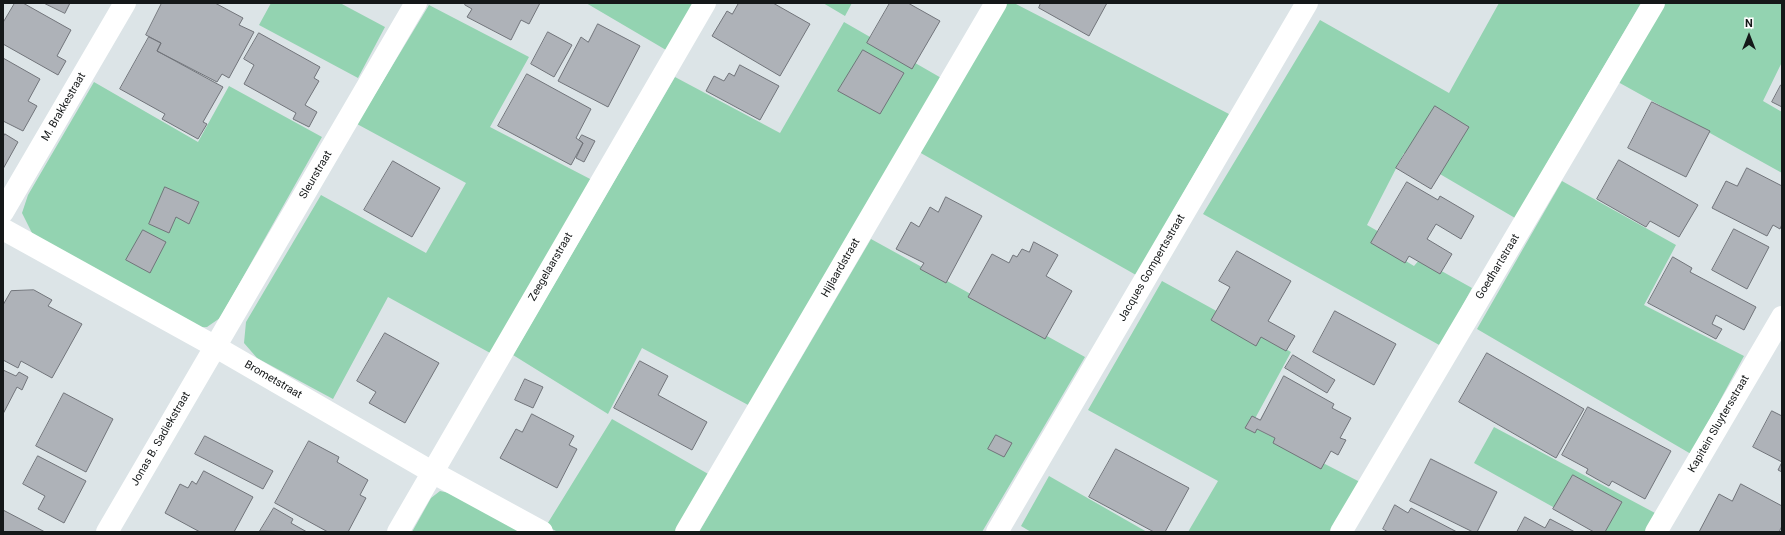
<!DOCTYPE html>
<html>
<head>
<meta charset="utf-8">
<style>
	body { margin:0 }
	#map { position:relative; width:1785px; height:535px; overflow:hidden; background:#dce4e7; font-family:Roboto,sans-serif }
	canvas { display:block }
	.frame { position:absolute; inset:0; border:4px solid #151819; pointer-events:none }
	.north { position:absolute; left:1729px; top:16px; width:40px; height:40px; -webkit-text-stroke:3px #fff; paint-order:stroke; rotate:0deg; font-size:11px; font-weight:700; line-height:16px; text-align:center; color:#151819 }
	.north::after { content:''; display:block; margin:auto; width:14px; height:18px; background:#151819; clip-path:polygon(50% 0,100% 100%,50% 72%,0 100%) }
</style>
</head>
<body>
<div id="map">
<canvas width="1785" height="535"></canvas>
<div class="frame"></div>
<div class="north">N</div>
</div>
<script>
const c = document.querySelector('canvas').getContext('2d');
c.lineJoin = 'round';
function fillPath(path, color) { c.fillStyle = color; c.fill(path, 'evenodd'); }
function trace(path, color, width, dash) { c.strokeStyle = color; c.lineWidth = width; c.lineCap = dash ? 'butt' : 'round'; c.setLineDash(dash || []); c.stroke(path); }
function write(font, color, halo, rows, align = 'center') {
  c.font = font + ' Roboto,sans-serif'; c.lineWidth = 3; c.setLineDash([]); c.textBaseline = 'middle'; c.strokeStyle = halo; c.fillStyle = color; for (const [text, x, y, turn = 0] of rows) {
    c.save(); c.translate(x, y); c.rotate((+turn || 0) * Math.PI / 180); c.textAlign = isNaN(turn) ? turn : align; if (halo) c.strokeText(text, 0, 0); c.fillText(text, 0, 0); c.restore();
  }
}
fillPath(new Path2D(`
	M271 3H340L385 27 358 78 259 25Z
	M586 3H694L666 50Z
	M823 3H852L845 16Z
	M1007 3H1014L1229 114 1136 275 919 152Z
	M1499 3H1641L1515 218 1404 153 1367 225 1381 233 1376 243 1414 266 1420 259 1472 288 1441 346 1203 214 1320 20 1449 93Z
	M1663 3H1782V62L1763 101 1782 112V173L1618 82Z
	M429 5 529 57 490 127 594 181 492 354 388 297 333 399 257 358 244 343 246 322 321 195 426 253 466 183 357 124Z
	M844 22 943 79 750 406 642 348 608 414 513 355 675 77 780 133Z
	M94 82 198 142 229 86 322 137 220 318 207 327 192 328 34 237 22 213 28 195Z
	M1562 181 1676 245 1644 305 1744 356 1691 454 1477 329Z
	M871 239 1085 357 982 532H699Z
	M1162 281 1291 352 1251 426 1360 482 1331 532H1188L1218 481 1088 410Z
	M612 419 710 475 677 532H558L546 526Z
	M1494 427 1655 513 1645 532H1598L1474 463Z
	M1049 476 1147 532H1031L1021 526Z
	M440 491 454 494 520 532H412L431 498Z`), '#93d3b1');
const building = new Path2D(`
	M15 3H23L71 30 57 56 66 61 58 75 3 44V23Z
	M44 3H70L65 13Z
	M162 3H215L243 18 239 25 254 32 229 78 222 74 217 82 157 51 161 43 146 35Z
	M466 3H540L529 24 521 20 511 40 467 17 472 9 465 5Z
	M739 3H773L810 24 780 76 712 36 727 11 732 14Z
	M890 3H908L940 21 912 69 867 43Z
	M1041 3H1107L1089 36 1039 8Z
	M598 24 640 46 608 107 558 81 581 37 588 42Z
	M548 32 572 45 554 77 531 64Z
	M259 33 320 67 314 78 319 81 305 105 317 112 309 127 293 119 296 113 244 84 254 65 244 59Z
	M149 37 161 43 157 51 223 87 203 122 207 124 198 139 162 119 165 114 120 89Z
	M863 50 904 73 880 114 838 91Z
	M3 58 40 79 28 101 37 106 23 131 3 121Z
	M740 65 779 86 760 120 706 91 714 76 724 81 729 73 734 76Z
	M527 74 591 109 576 138 583 143 571 165 498 126Z
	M1781 85H1782V107L1772 102Z
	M1652 102 1710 131 1686 177 1628 148Z
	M1435 106 1469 127 1431 189 1396 168Z
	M5 134 18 142 3 169V138Z
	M582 135 595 141 584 162 576 158 583 143 579 140Z
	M1619 160 1698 205 1679 237 1650 221 1646 227 1597 199Z
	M393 161 440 188 412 237 364 210Z
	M1747 168 1782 186V224L1780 229 1773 225 1767 236 1712 208 1726 181 1737 186Z
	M1407 182 1438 200 1440 196 1474 216 1461 239 1436 224 1427 239 1452 254 1440 274 1409 256 1405 263 1371 243Z
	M165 187 199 202 189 224 176 217 169 233 149 224Z
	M946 197 982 216 946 283 920 269 924 263 896 249 911 222 919 227 930 207 938 212Z
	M1734 229 1769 247 1747 289 1712 270Z
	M143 230 166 242 150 273 126 260Z
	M1034 242 1058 255 1046 276 1072 291 1045 339 968 297 992 254 1009 263 1013 255 1017 257 1022 249 1029 252Z
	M1237 251 1291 281 1268 321 1295 336 1286 351 1261 337 1256 346 1211 320 1230 287 1219 281Z
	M1673 257 1692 268 1690 272 1756 307 1744 330 1716 315 1712 324 1722 329 1716 339 1648 303Z
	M34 290 52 300 48 306 82 324 52 378 21 361 18 368 3 360V305L11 291Z
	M1335 311 1396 344 1374 385 1313 352Z
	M385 333 439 363 405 423 369 403 376 392 357 381Z
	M1487 353 1584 409 1556 458 1459 402Z
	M1293 355 1335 380 1327 393 1285 368Z
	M640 361 668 376 658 395 707 422 692 450 614 408Z
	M3 370 16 376 19 372 28 377 22 390 17 387 3 414Z
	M1284 376 1334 404 1332 408 1351 418 1340 438 1346 440 1338 455 1331 451 1321 469 1273 443 1275 438 1257 429 1255 433 1245 428 1252 416 1260 420Z
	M525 379 543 387 533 408 515 400Z
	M64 393 113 419 86 472 36 446Z
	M1588 407 1671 451 1645 499 1612 481 1609 486 1586 473 1588 469 1562 455Z
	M1772 411 1782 416V472L1778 470 1782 462 1753 447Z
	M532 414 574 436 569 445 577 449 557 488 500 458 516 429 522 432Z
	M996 435 1012 443 1004 457 988 449Z
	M205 436 273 471 263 489 195 454Z
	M309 441 339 457 337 462 368 480 360 495 366 498 348 532H328L275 503Z
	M1116 449 1189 488 1165 532H1154L1089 497Z
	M38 456 86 481 64 523 38 509 45 496 23 484Z
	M1431 459 1497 492 1477 532H1473L1410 501Z
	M204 471 253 497 234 532H200L165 513 180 484 188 488 192 481 196 484Z
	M1573 475 1622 502 1605 532H1594L1553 509Z
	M1741 484 1782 506V526L1779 532H1699L1719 494 1732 501Z
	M1395 505 1408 513 1411 508 1457 532H1388L1383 529Z
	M274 508 293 519 291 523 307 532 260 531Z
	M3 510 45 532H3Z
	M1525 517 1545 528 1550 519 1575 532H1517Z`);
fillPath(building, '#aeb2b8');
trace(building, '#71747a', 1);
trace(new Path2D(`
	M3 212 125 3
	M3 229 216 347 432 472 542 532
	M107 532 416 3
	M398 532 705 3
	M686 532 996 3
	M997 532 1307 3
	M1341 532 1654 3
	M1656 532 1782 317`), '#fff', 22);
write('11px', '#151819', '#fff', [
	["M. Brakkestraat",64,107,-60],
	["Sleurstraat",316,175,-60],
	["Zeegelaarstraat",551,267,-60],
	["Goedhartstraat",1498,267,-59],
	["Hijlaardstraat",841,268,-60],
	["Jacques Gompertsstraat",1152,268,-60],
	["Brometstraat",273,380,30],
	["Kapitein Sluytersstraat",1719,424,-60],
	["Jonas B. Sadiekstraat",161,439,-60]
]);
</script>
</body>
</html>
